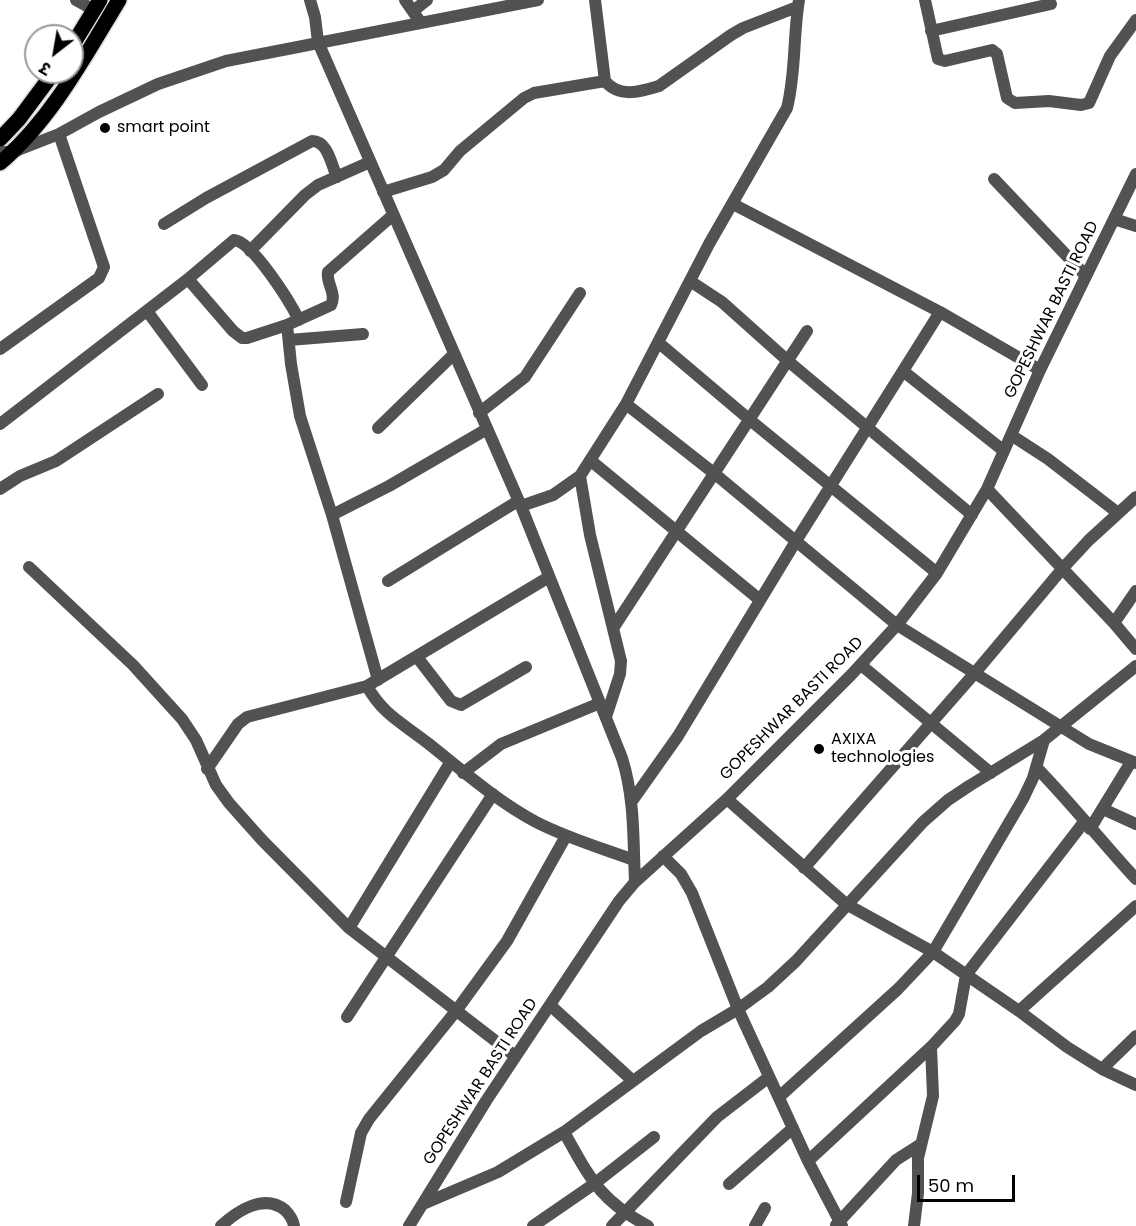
<!DOCTYPE html>
<html>
<head>
<meta charset="utf-8">
<style>
	body { margin:0 }
	#map { position:relative; width:1136px; height:1226px; overflow:hidden; background:#fff; font-family:Poppins,"Noto Sans Devanagari",sans-serif }
	canvas { display:block }
	.north { position:absolute; left:24px; top:24px; width:60px; height:60px; box-sizing:border-box; background:#fff; border:2px solid #999; border-radius:50%; rotate:211deg; font-size:16px; font-weight:700; line-height:24px; text-align:center; color:#000 }
	.north::after { content:''; display:block; margin:auto; width:21px; height:27px; background:#000; clip-path:polygon(50% 0,100% 100%,50% 72%,0 100%) }
	.scale { position:absolute; left:917px; top:1175px; width:98px; height:27px; box-sizing:border-box; border:3px solid #000; border-top:0; padding-left:8px; font-size:18px; line-height:21px; white-space:nowrap; color:#000; -webkit-text-stroke:4px #fff; paint-order:stroke }
</style>
</head>
<body>
<div id="map">
<canvas width="1136" height="1226"></canvas>
<div class="north">उ</div>
<div class="scale">50 m</div>
</div>
<script>
const c = document.querySelector('canvas').getContext('2d');
c.lineJoin = 'round';
function trace(path, color, width, dash) { c.strokeStyle = color; c.lineWidth = width; c.lineCap = dash ? 'butt' : 'round'; c.setLineDash(dash || []); c.stroke(path); }
function write(font, color, halo, rows, align = 'center') {
  c.font = font + ' Poppins,sans-serif'; c.lineWidth = 6; c.setLineDash([]); c.textBaseline = 'middle'; c.strokeStyle = halo; c.fillStyle = color; for (const [text, x, y, turn = 0] of rows) {
    c.save(); c.translate(x, y); c.rotate((+turn || 0) * Math.PI / 180); c.textAlign = isNaN(turn) ? turn : align; if (halo) c.strokeText(text, 0, 0); c.fillText(text, 0, 0); c.restore();
  }
}
const major = new Path2D(`
	M72 46 100 0
	M0 139 19 119 54 72
	M0 163C51 120 85 56 119 0`);
trace(major, '#dbdbdb', 18);
trace(new Path2D(`
	M76 0 94 10
	M310 0 315 17 318 42 521 506 622 758C635 799 633 840 635 882
	M405 0 421 23
	M595 0 605 81C619 98 640 92 659 86L731 35 743 28 797 7
	M925 0 938 59 945 61 992 50 997 54 1007 98 1015 103 1049 101 1081 105 1089 103 1110 56 1136 20
	M413 11 427 0
	M931 31 1051 4
	M0 152H13L59 134 99 112 158 84 226 61 538 0
	M994 179 1086 276
	M383 192 432 177 444 170 460 151 524 98 534 93 605 81
	M733 204 940 312 1040 370
	M1114 219 1136 226
	M164 224 206 198 312 141C328 141 331 164 337 177
	M250 251 305 195 318 185 370 162
	M188 279 233 331 242 338H247L287 325 331 305C337 293 326 284 328 272L393 215
	M690 281 722 302 788 361 972 515
	M147 311 202 385
	M287 325 291 364 300 416 332 515 378 680
	M289 340 363 334
	M659 343 750 420 937 573
	M0 349 99 278 104 267 59 134
	M903 371 1004 451
	M626 404 715 474 897 625 1089 744 1136 763
	M479 413 525 377 580 293
	M0 424 188 279 234 240C253 242 290 302 299 320
	M378 428 454 354
	M1011 435 1048 459 1118 513
	M590 460 760 600
	M580 476 590 535 621 661 620 674 606 717
	M0 489 20 476 56 461 158 394
	M987 489 1114 623 1136 649
	M521 506 553 495 580 476 626 404 709 244 787 108C796 73 793 36 799 0
	M332 515 389 486 487 429
	M29 567 133 665 182 719 196 740 216 785 229 803 262 840 349 928 515 1056
	M388 581 518 501
	M1114 623 1136 591
	M614 627 807 331
	M417 657 451 701 461 705 526 667
	M861 665 991 773
	M367 686C383 715 404 724 429 744 464 772 497 801 536 822 567 838 601 848 634 860
	M1036 767C1071 803 1102 842 1136 879
	M207 769 238 724 247 717 367 686 549 577
	M463 773 501 744 600 703
	M727 799 846 904 933 952 1019 1011 1067 1047 1102 1069 1136 1085
	M632 801 678 736 796 541 940 312
	M1103 809 1136 824
	M1090 829 1131 762
	M663 856 681 874 692 893 738 1009 808 1161 842 1226
	M804 868 974 674 1063 568 1089 540 1136 497
	M349 928 450 763
	M550 1005 633 1081
	M1019 1011 1136 906
	M347 1017 493 794
	M1102 1069 1136 1036
	M779 1097 898 989 933 952 1023 799 1033 778 1044 740
	M564 1132C590 1178 599 1200 648 1226
	M808 1161 931 1047 955 1021 959 1014 966 975 1084 822
	M729 1184 793 1128
	M346 1202 361 1133 369 1119 456 1011 507 941 566 836
	M423 1204 498 1172 564 1132 701 1031 738 1009 768 987 796 961 923 822 948 800 969 786 1044 740 1136 666
	M836 1225 896 1160 921 1144
	M221 1226C237 1211 264 1193 285 1210 290 1215 293 1219 294 1226
	M409 1226 486 1101 619 901 635 882 727 799 851 675 897 625 937 573 987 489 1040 370 1136 174
	M533 1226 594 1184 654 1137
	M612 1226 717 1117 769 1077
	M755 1226 765 1208
	M914 1226 918 1193V1158L933 1096 931 1047`), '#525252', 12);
trace(major, '#000', 15);
for (const [x, y, r, color] of [
	[105,128,6,"#000"],
	[819,749,6,"#000"]
]) { const dot = new Path2D(); dot.arc(x, y, r, 0, 2 * Math.PI); c.fillStyle = color; c.fill(dot); trace(dot, '#fff', 2); }
write('16px', '#000', '#fff', [
	["smart point",117,128],
	["AXIXA",831,740],
	["technologies",831,758]
], 'left');
write('16px', '#000', '#fff', [
	["GOPESHWAR BASTI ROAD",1052,310,-64],
	["GOPESHWAR BASTI ROAD",792,709,-45],
	["GOPESHWAR BASTI ROAD",481,1082,-57]
]);
</script>
</body>
</html>
